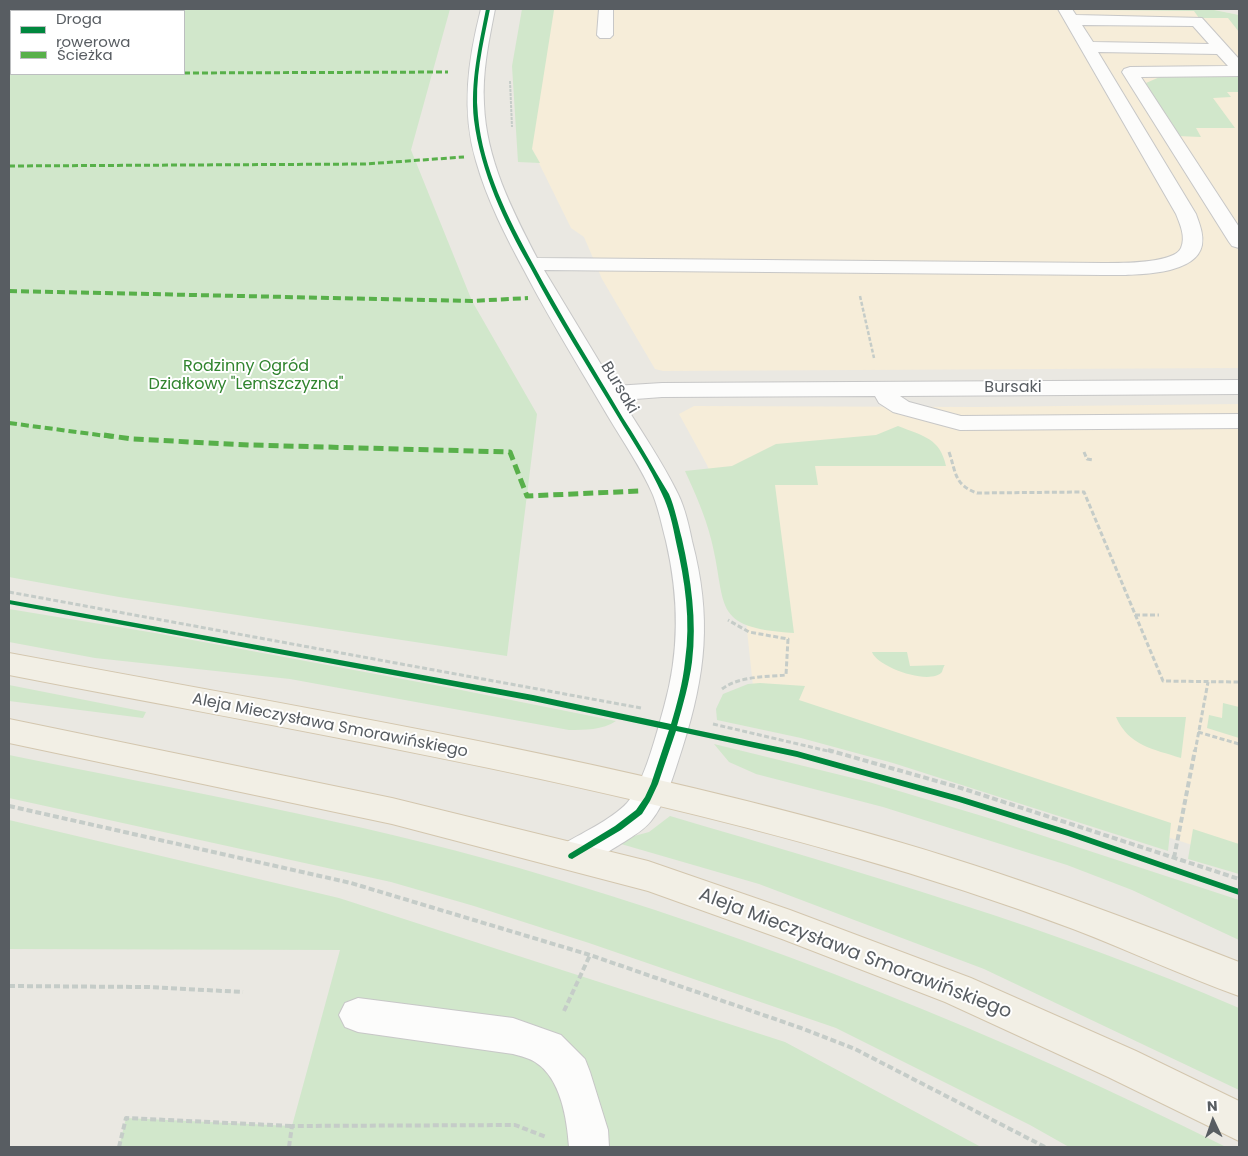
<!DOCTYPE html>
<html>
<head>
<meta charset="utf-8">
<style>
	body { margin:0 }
	#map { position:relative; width:1248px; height:1156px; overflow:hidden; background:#eae8e2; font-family:Poppins,sans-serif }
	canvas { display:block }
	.frame { position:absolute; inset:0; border:10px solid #585d62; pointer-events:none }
	.legend { position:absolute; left:10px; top:10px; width:175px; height:65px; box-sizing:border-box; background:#fff; border:1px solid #bcbec0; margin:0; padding:6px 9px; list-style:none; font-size:15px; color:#585d62 }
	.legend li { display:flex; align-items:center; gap:10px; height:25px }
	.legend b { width:25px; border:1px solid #bcbec0 }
	.north { position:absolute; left:1188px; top:1096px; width:50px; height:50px; -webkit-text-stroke:4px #fff; paint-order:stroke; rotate:357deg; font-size:14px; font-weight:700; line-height:20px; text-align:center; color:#585d62 }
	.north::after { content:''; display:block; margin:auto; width:18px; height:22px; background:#585d62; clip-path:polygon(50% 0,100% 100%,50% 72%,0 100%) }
</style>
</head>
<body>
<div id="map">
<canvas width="1248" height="1156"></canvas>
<div class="frame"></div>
<ul class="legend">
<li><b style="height:6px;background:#00873e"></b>Droga rowerowa</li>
<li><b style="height:6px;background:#58b04a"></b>Ścieżka</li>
</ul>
<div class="north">N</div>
</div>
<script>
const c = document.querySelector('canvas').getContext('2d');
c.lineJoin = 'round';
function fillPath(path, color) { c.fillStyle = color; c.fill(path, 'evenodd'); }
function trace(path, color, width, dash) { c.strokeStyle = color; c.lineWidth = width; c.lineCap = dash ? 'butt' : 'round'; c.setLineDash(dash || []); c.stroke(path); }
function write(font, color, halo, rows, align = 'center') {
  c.font = font + ' Poppins,sans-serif'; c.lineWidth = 4; c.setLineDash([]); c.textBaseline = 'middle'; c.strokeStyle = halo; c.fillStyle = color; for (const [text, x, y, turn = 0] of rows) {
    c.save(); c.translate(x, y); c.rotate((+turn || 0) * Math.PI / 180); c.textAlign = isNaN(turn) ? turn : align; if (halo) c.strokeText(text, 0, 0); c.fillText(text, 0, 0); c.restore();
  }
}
fillPath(new Path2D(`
	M532 9H1198L1214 10 1239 15V368L663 371 655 369 602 279 584 237 571 228 532 149Z
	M1239 404V860L755 705 743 593 732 525 707 465 679 414 694 406 977 407Z`), '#f6edd9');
fillPath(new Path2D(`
	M9 9H450L411 150 472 301 537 414 507 656 119 597 9 577ZM11 11H184V74H11Z
	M522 9H557L554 10 532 149 540 163 518 162 512 66Z
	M1106 9H1198L1214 10 1239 15V32L1228 18H1199L1194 11 1102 10Z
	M1162 76 1239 77V92H1227L1231 97 1213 98 1235 128H1196L1201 137 1177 136 1146 83Z
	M898 426C923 436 940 438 946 466H815L818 485H775L794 633C709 628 728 605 711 539 705 515 695 493 685 471L732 466 776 444 876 435Z
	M9 609 155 633 456 689 616 721C603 730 584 730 569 730L290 679 95 658 9 642Z
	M872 652H907L910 666 945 665C944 665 942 672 942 672 930 686 877 667 872 652Z
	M760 683 805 686 799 700 1171 823 1168 851 893 763 801 738 717 720 716 709 723 694 748 684Z
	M9 685 146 712 143 718 9 701Z
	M1223 703 1239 707V738L1207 728 1209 715 1222 718Z
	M1116 717H1186L1181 758C1153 749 1129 746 1116 717Z
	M714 744 869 782 992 819 1239 900V940L1132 890 1067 865 883 807 756 774 729 762Z
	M9 755C179 790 352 820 519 868 762 938 999 1034 1226 1147H1069L1030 1125 836 1028 589 943 474 906 391 882 9 798Z
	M670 816C863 873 1055 928 1239 1008V1090L984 969 759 884 621 844 623 839 649 832Z
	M9 820 339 898 785 1042 981 1147H119L126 1118 292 1126 340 950 9 949Z
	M1193 829 1239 844V874L1188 859Z`), '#d1e7cb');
const minor = new Path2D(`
	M481 9H495C489 40 482 72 484 104 486 159 512 210 537 258L1103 263C1119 263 1174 264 1181 248 1186 237 1180 224 1176 214L1058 9H1072L1076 15 1202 18 1239 59V76L1141 77 1239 227V248L1232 246 1229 242 1122 72 1124 69 1130 67 1228 66 1217 54 1098 52 1196 214C1199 223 1204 234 1202 245 1196 277 1129 275 1103 275L544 270 614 386 662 383 1239 380V394L900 396 909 402 961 416 1239 414V428L960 430 893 412 879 403 875 396 662 397 622 400C641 431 662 461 678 494 685 508 689 526 692 541 712 617 706 674 682 749 674 773 667 801 651 821 644 830 633 836 624 842 613 848 582 871 571 870 567 869 563 867 560 866L555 856 560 846C580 834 611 820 627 803 644 784 657 732 664 707 680 651 679 597 666 541 662 526 659 510 653 495 642 469 624 443 609 418 581 370 551 322 525 272 506 237 487 200 476 161 461 110 468 60 481 9ZM1082 25 1193 26 1209 44 1093 42Z
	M599 9H613V35L610 38H600L597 35Z
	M358 998 513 1018 561 1035 585 1059 590 1072 608 1130 609 1147H569C567 1119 561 1078 535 1062 529 1058 520 1056 513 1054L358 1032 345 1027 339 1015 345 1003Z`);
const major = new Path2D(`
	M9 653C291 706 576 752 853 829 985 865 1112 912 1239 962V996C1183 976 1128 950 1073 929 1001 902 928 878 854 857 577 777 291 730 9 675Z
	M9 719 392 798 648 861 790 910 971 978 1136 1051 1239 1101V1141L1108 1077 945 1002 782 939 648 891 392 824 9 743Z`);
trace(minor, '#c7c7c7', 2);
trace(major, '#d3c6ae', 2);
trace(new Path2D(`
	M510 81 512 127`), '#c5ccc8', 2, [3, 1]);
trace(new Path2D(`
	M860 296 874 358`), '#c5ccc8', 2.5, [4, 2]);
trace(new Path2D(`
	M949 452C956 472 954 485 977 493L1084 492 1163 681 1239 682
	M1084 452 1087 459 1093 460
	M9 592 641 708
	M1135 615H1159
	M722 689C739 676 766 677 786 675L788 639 749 632 728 620
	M713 724 832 752
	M1198 732 1239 744
	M1195 752 1208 682`), '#c5ccc8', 3, [5, 2.5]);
trace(new Path2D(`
	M828 750 961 788 1239 879
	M9 806 351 883 590 955 801 1028 855 1049 1045 1147
	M1174 858 1195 750
	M9 986 148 987 243 992
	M564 1011 590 955
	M119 1147 126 1118 292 1126
	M289 1147 292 1126 515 1125 546 1137`), '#c5ccc8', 4, [6, 3]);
fillPath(minor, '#fcfcfb');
fillPath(major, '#f2efe5');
trace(new Path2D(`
	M9 73H11
	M184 73 448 72
	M9 166 365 164 464 157`), '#58b04a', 3, [6, 3]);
trace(new Path2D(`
	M9 291 472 301 528 298
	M9 423 114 437`), '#58b04a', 4, [8, 4]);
trace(new Path2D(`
	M104 435 132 439 250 445 510 452 527 496 639 491`), '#58b04a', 5, [10, 5]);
fillPath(new Path2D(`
	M486 9H490C483 44 474 80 478 116 483 169 508 218 533 264 561 316 593 367 623 418 635 436 646 455 657 474 661 481 665 487 669 494 675 508 678 524 682 539 691 579 697 621 692 662 689 684 683 705 677 726L797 751 959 796 1068 830 1239 889V895L1068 836 959 802 797 757 676 731 658 784 650 801 642 814 621 830 572 859 569 858 568 856 569 854 615 826 636 810 645 797 651 784 669 730 533 701 9 604V600L533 695 671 724C677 704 683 682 685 661 691 621 685 581 676 542 673 526 669 508 662 494 650 467 633 442 618 417 588 367 557 318 530 267 504 221 481 173 474 120 470 83 479 45 486 9Z`), '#00873e');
write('16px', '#30842e', '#fff', [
	["Rodzinny Ogród",246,367],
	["Działkowy \"Lemszczyzna\"",246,385]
]);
write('16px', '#585d62', '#fff', [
	["Bursaki",619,388,59],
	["Bursaki",1013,388],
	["Aleja Mieczysława Smorawińskiego",330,726,11]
]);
write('19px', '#585d62', '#fff', [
	["Aleja Mieczysława Smorawińskiego",855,954,21]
]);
</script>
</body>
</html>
